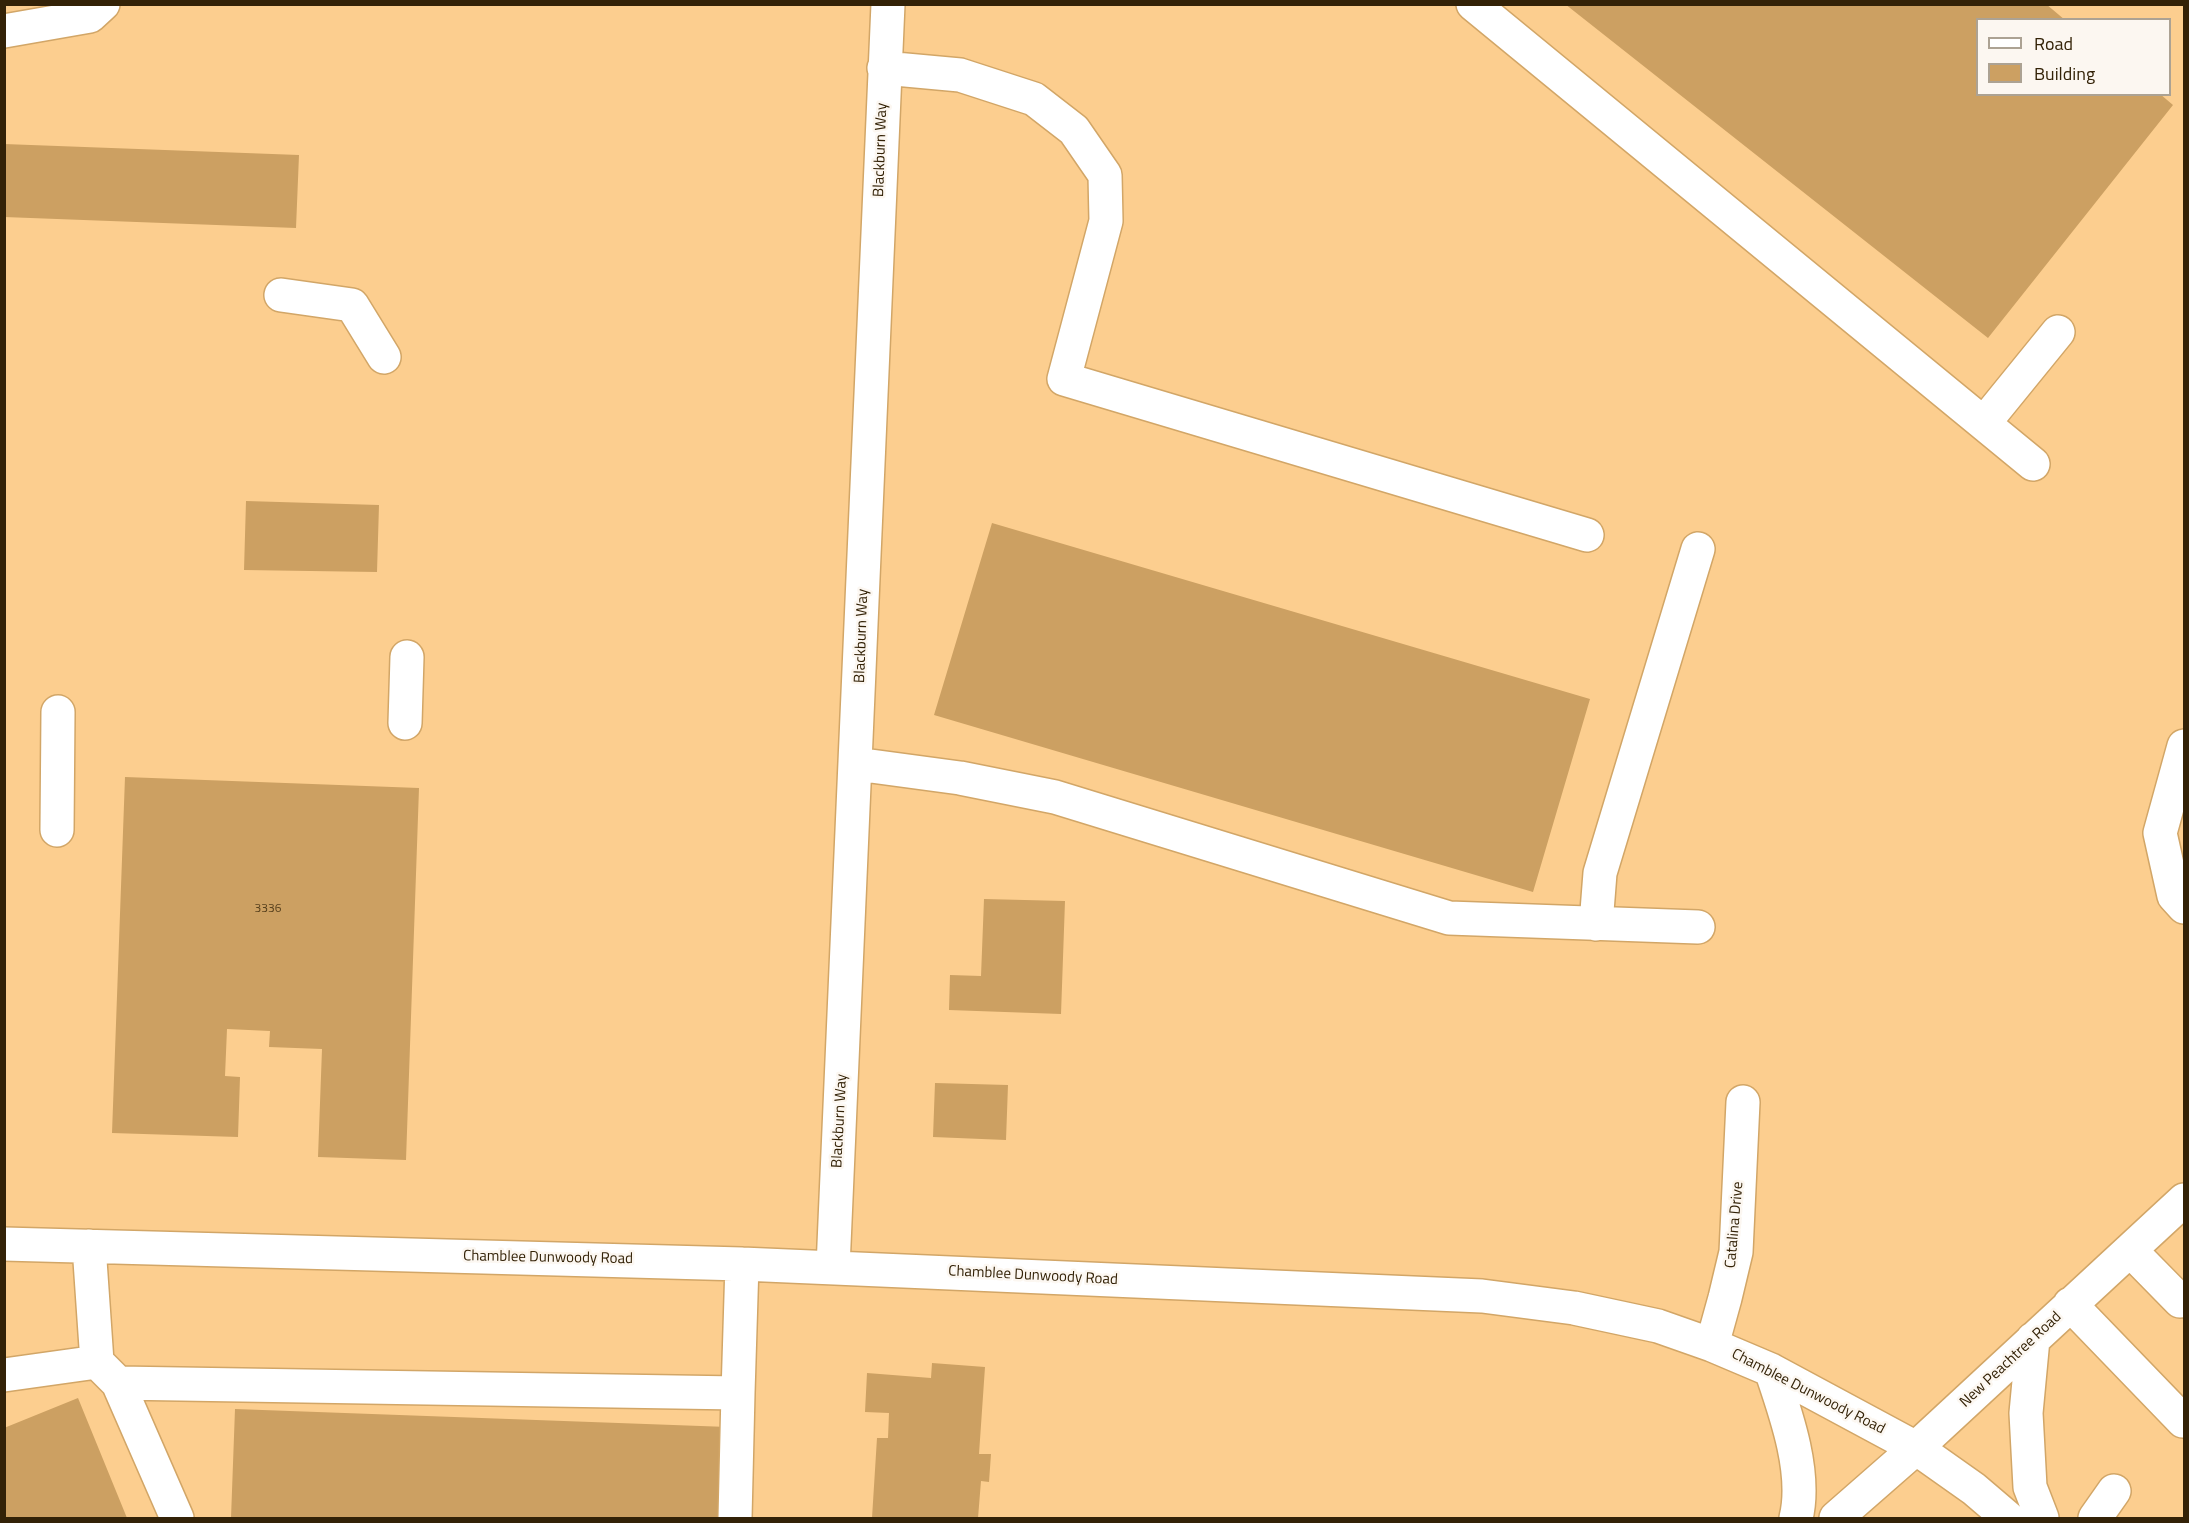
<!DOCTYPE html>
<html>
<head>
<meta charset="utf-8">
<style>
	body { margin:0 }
	#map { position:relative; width:2189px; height:1523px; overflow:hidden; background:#fcce8f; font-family:"Titillium Web",sans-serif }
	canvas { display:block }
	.frame { position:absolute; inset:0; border:6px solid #332207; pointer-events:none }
	.legend { position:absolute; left:1976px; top:18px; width:195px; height:78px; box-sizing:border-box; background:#fcf7f1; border:2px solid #aca293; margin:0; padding:8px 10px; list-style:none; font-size:18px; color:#332207 }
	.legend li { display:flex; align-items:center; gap:12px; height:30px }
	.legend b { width:30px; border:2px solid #aca293 }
</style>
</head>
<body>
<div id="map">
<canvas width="2189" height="1523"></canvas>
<div class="frame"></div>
<ul class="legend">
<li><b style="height:8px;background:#fff"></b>Road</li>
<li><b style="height:16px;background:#cca062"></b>Building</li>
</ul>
</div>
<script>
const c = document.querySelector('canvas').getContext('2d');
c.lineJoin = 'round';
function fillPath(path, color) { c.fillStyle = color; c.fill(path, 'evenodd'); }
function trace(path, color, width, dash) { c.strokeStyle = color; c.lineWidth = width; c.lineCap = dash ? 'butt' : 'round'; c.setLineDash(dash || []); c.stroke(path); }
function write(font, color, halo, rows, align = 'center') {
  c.font = font + ' "Titillium Web",sans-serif'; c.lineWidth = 5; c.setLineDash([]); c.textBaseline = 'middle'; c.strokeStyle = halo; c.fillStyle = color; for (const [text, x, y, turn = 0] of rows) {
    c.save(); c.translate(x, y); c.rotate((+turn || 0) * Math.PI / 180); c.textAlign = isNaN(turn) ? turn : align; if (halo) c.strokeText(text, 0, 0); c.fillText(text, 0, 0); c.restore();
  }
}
fillPath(new Path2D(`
	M1565 4H2046L2065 20H1978V94H2160L2173 105 1988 338Z
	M4 144 299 155 296 228 4 217Z
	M246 501 379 505 377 572 244 570Z
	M992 523 1590 699 1533 892 934 715Z
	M125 777 419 788 406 1160 318 1157 322 1049 269 1047 270 1031 227 1029 225 1076 240 1077 238 1137 112 1133Z
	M984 899 1065 901 1061 1014 949 1010 950 975 981 976Z
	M935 1083 1008 1085 1006 1140 933 1137Z
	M932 1363 985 1367 979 1454H991L989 1482 981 1481 978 1518H872L877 1438H888L889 1413 865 1412 867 1373 931 1378Z
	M78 1398 127 1518H4V1428Z
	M235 1409 728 1427 724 1518H231Z`), '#cca062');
const minor = new Path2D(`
	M1473 4 2033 464
	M4 31 90 16 103 4
	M884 68 960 75 1034 99 1074 130 1105 175 1106 221 1064 379 1587 535
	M281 295 352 305 384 357
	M1984 423 2058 332
	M405 723 407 657
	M2184 746 2160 833 2174 896 2184 907
	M856 764 960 778 1055 797 1449 918 1698 927
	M57 830 58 712
	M1596 924 1600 873 1698 549
	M4 1244 742 1264 1482 1296 1574 1308 1658 1326 1712 1345 1771 1370 1916 1448 1974 1489 2008 1518
	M89 1246 97 1362 118 1383 738 1393 742 1264
	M2130 1250 2180 1301
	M833 1267 888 4
	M2070 1304 2183 1421
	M2033 1339 2026 1413 2030 1487 2042 1518
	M1712 1345 1725 1298 1736 1252 1743 1102
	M1771 1370C1786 1414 1807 1473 1796 1518
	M4 1375 97 1362
	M118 1383 177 1518
	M735 1518 738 1393
	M1836 1518 1916 1448 2184 1200
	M2095 1518 2114 1491`);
trace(minor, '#d2a667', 36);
trace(minor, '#fff', 33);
write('12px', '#59421e', null, [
	["3336",268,909]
]);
write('15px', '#332207', '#fcf7f1', [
	["Blackburn Way",881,150,-88],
	["Blackburn Way",862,636,-88],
	["Blackburn Way",840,1121,-87],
	["Catalina Drive",1735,1225,-85],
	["Chamblee Dunwoody Road",548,1258,1],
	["Chamblee Dunwoody Road",1033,1276,3],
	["New Peachtree Road",2011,1360,-43],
	["Chamblee Dunwoody Road",1808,1392,27]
]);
</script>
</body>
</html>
